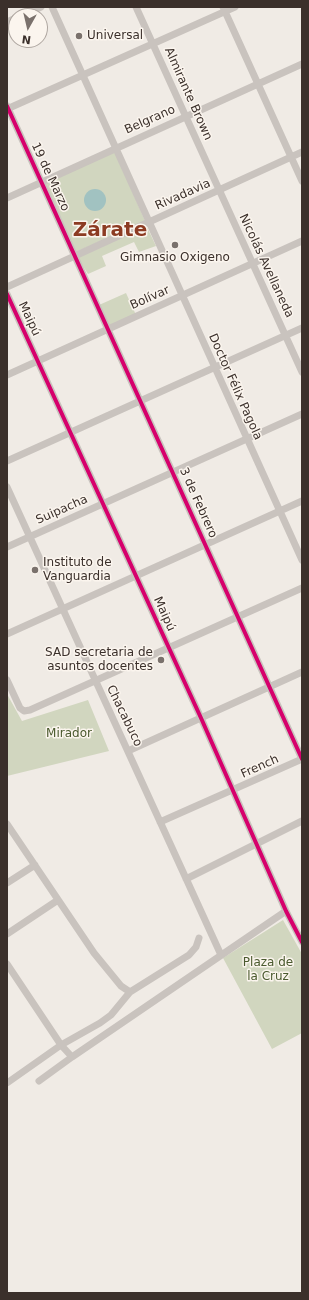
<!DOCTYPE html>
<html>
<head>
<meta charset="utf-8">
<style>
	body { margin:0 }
	#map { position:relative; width:309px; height:1300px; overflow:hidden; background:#f0ebe5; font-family:"DejaVu Sans",sans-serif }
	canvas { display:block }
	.frame { position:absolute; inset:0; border:8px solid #3b302b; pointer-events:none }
	.north { position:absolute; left:8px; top:8px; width:40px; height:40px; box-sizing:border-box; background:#fbf5ee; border:1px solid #aea6a0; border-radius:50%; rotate:188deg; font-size:11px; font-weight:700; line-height:16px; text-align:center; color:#3b302b }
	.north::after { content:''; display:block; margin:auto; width:14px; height:18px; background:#7a716c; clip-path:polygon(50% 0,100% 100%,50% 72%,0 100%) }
</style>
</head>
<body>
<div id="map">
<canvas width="309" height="1300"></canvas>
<div class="frame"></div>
<div class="north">N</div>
</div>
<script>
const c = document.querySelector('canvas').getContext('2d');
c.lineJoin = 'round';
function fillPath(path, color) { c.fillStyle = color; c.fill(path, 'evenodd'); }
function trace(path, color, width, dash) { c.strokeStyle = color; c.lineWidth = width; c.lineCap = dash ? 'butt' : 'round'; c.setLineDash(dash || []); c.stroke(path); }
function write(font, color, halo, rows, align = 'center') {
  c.font = font + ' "DejaVu Sans",sans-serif'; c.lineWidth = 3; c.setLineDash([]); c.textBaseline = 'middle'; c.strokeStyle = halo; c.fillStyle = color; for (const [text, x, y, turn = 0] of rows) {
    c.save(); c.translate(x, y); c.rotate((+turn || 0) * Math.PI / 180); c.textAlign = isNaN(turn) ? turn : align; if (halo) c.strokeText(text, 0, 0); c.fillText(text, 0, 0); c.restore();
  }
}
fillPath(new Path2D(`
	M114 152 116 154 145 221 76 252 45 184Z
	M146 225 156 246 139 252 134 242 102 256 106 266 88 274 77 257Z
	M126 293 136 315 108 327 99 305Z
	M7 694 22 721 88 700 109 751 7 776Z
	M283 920 302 954V1033L272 1049 223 958Z`), '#d1d6bf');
fillPath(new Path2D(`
	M84 200a11 11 0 1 1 22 0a11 11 0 1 1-22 0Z`), '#a1c2c1');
trace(new Path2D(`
	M52 7 302 560
	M136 7 302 372
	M223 7 302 181
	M21 16 41 7
	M7 22 16 18
	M7 106 302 759
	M7 109 235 7
	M7 198 302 64
	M7 287 302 152
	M7 294 201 718 286 911 302 942
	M7 375 302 241
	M7 461 302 328
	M7 487C78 643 149 799 221 955
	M7 547 302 414
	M7 634 302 501
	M7 680 20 708 24 711 30 710 302 588
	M128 751 302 672
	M160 822 302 759
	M7 824 94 953 121 986 130 992
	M186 879 302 821
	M7 883 35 865
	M7 934 58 900
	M7 964 61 1045 72 1057
	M39 1081 72 1057 286 911
	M7 1083 61 1045 100 1023 111 1015 130 992 189 955 196 947 199 938`), '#c9c3be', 7);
trace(new Path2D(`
	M7 106 302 759
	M7 294 201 718 286 911 302 942`), '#d6006c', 4);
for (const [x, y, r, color] of [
	[79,36,4,"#7a716c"],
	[175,245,4,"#7a716c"],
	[35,570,4,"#7a716c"],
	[161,660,4,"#7a716c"]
]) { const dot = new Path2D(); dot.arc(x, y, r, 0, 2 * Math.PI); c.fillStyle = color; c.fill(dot); trace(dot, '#fbf5ee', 1.5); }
write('12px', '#3b302b', '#fbf5ee', [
	["Universal",87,36],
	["Gimnasio Oxigeno",175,258,"center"],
	["Instituto de",43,563],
	["Vanguardia",43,577],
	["SAD secretaria de",153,653,"right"],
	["asuntos docentes",153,667,"right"]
], 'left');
write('12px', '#3b302b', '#fbf5ee', [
	["Almirante Brown",188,94,66],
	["Belgrano",150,120,-24],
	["19 de Marzo",50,177,65],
	["Rivadavia",183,195,-24],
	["Nicolás Avellaneda",266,266,65],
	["Bolívar",150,298,-24],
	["Maipú",29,319,65],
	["Doctor Félix Pagola",235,387,66],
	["3 de Febrero",198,503,66],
	["Suipacha",62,510,-24],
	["Maipú",164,614,66],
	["Chacabuco",124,716,64],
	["French",260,767,-24]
]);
write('12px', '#4a5a2e', '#fbf5ee', [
	["Mirador",69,734],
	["Plaza de",268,963],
	["la Cruz",268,977]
]);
write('bold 20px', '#8c3b22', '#fbf5ee', [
	["Zárate",110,231]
]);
</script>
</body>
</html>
